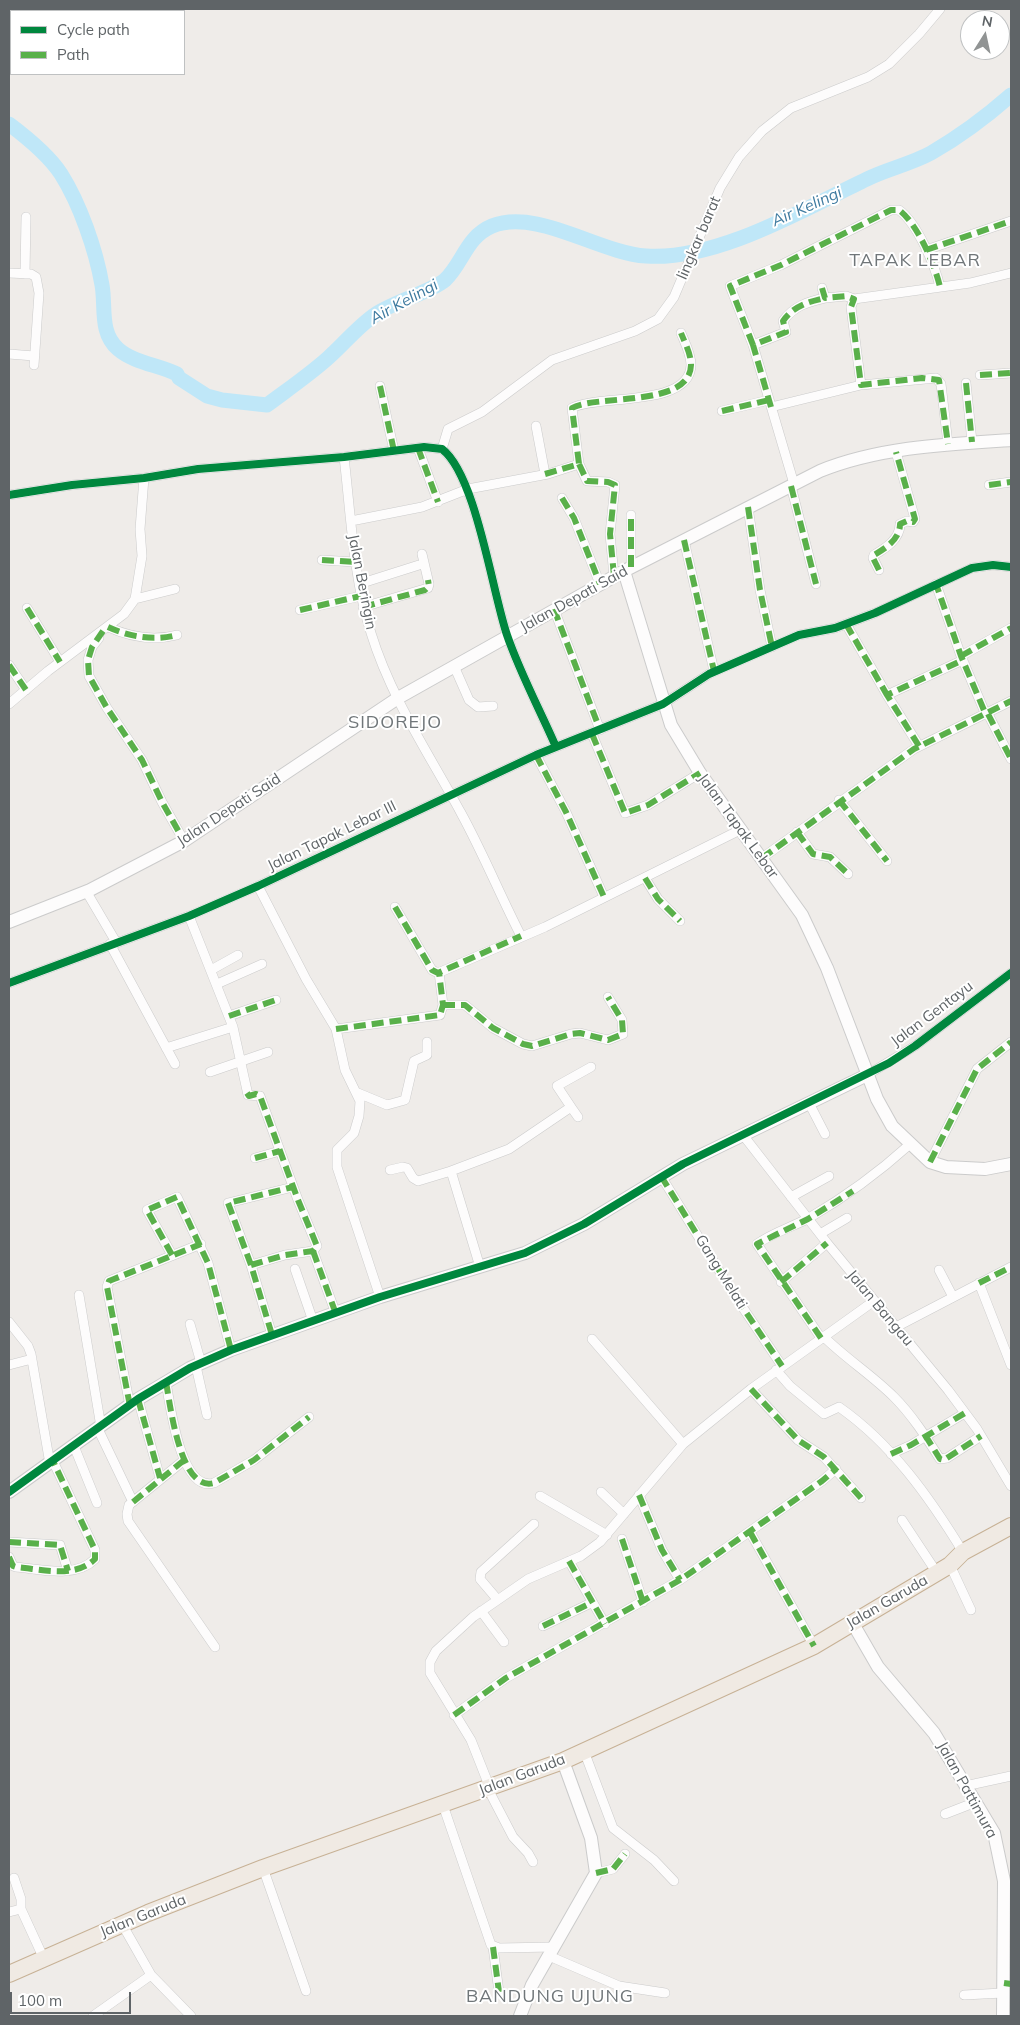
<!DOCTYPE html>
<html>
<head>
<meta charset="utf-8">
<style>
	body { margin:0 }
	#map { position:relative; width:1020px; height:2025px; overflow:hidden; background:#efece9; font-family:Mulish,sans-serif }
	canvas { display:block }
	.frame { position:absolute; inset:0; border:10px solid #5f6467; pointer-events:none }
	.legend { position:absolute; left:10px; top:10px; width:175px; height:65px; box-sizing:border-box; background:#fff; border:1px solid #bfc1c2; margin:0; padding:6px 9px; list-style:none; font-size:15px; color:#5f6467 }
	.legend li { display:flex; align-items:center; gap:10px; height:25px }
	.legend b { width:25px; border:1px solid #bfc1c2 }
	.north { position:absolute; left:960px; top:10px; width:50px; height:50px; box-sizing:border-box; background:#fff; border:1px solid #bfc1c2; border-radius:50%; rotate:10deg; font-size:14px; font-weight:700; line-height:20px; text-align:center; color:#5f6467 }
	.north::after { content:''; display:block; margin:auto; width:18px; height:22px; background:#919494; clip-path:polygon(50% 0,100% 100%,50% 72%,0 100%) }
	.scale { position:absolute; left:10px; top:1992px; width:121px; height:22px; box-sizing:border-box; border:2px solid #5f6467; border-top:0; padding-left:6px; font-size:15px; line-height:18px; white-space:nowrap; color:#5f6467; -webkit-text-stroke:4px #fff; paint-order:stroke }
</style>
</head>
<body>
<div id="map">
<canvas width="1020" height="2025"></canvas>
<div class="frame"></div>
<ul class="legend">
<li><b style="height:6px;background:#00873e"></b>Cycle path</li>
<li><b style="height:6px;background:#59b04a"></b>Path</li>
</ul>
<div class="north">N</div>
<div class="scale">100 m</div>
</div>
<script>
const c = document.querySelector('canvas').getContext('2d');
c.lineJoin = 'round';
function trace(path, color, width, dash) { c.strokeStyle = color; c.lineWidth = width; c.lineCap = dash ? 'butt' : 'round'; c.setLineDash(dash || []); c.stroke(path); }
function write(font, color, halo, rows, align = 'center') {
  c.font = font + ' Mulish,sans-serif'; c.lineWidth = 4; c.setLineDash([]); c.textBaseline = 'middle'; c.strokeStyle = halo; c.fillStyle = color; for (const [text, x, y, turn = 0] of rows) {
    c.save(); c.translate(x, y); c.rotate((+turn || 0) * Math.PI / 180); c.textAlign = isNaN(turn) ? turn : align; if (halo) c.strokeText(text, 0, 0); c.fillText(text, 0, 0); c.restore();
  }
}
trace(new Path2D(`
	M9 124C25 136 50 157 61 174 80 204 96 250 102 285 106 307 99 332 118 349 134 363 159 365 177 374L179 378 207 396 222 400 267 405C287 390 309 375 328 358 344 344 358 326 376 314 395 301 431 292 445 280 463 263 466 237 492 226 537 208 599 253 646 256 717 261 804 209 867 179 887 169 911 164 931 153 959 137 987 116 1011 95`), '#bfe7f8', 15);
const street = new Path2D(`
	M926 250 1011 221
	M9 273 31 274 36 277 39 293 34 365
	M25 274 26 217
	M822 288 825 298 846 296 854 299 970 283 1011 273
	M854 299 851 307 861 385
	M753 345 730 286 781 265 891 210H899C917 223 935 265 940 287
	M9 354 34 356
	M980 375 1011 373
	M966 383 972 442
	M380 386 394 451
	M771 407 861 385 936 378 941 384 948 444
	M722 411 769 400
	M536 426 545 474
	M418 448 438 502
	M442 449 448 429 482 412 552 360 635 331 658 319 674 297 720 188 739 157 762 131 791 108 868 77 889 64 919 34 940 9
	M344 457C351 516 353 576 371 633 391 698 429 754 461 813 483 853 500 895 521 936
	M579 464 587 481 608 482 615 485 610 534 614 576
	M794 484 753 345 786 332 783 321C794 306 807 302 825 298
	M989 485 1011 482
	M791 486 816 584
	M9 495 72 485 144 478 198 469 344 457 424 447 442 449C476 475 492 591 507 635 520 673 540 710 556 747
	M562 498 574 518 600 584
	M748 507 760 590 772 647
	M351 521 422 507 468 489 548 474 579 464 572 408C597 394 690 408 691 365 691 354 685 343 681 333
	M684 540 714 671
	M322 560 355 562
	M631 567V515
	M879 570 873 558 874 555C886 548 900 539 900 524L907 521 913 522 915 519 896 452
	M359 584 419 565
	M936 584 961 656 986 715
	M135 599 175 589
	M363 607 428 588 429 584 422 554
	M27 608 60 662
	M554 609 600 730
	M300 610 361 596
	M846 624 887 695
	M108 627C130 637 154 641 177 635
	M99 638 92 647 88 660 89 676 107 708 142 760 162 802 184 841
	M961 656 1011 628
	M9 665 26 690
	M454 666 469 700 478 707 493 706
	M9 704 48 671 124 614 135 599 142 556 140 529 144 478
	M988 714 1011 759
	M592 734 625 813 648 805 700 773
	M919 746 887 695 963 660
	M536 755 566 812 604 897
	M839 800 887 861
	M797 832 813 854 830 857 848 874
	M762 858 914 749 1011 701
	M645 878 658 899 680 921
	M258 886 306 979 336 1029 345 1070 360 1101 359 1116 354 1133 337 1150V1167L380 1297
	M86 891 116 942
	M395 907 432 970 438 973 545 927 742 829
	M189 916 233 1027 248 1095 260 1096 298 1200 317 1246 313 1251 285 1255 251 1265 272 1335
	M110 944 175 1064
	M211 970 238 955
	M9 983 189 916 258 886 536 755 663 704 709 674 799 635 835 628 875 613 972 568 993 565 1011 567
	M217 984 262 964
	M443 1005H465L493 1028 523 1044 532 1046 571 1034 580 1033 608 1040 623 1034 622 1020 608 997
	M229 1016 276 1000
	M336 1029 440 1015 443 1005 439 972
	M166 1048 233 1027
	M210 1072 268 1052
	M867 1075 915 1046 1011 973
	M358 1093 387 1105 405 1100 414 1061 427 1055V1042
	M809 1103 825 1134
	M571 1107 578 1117
	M743 1135 827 1243 948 1390 977 1429 1011 1486
	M255 1158 280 1151
	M930 1162 977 1069 1011 1042
	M390 1170 403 1167 407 1168 413 1178 418 1181 451 1171
	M661 1176 733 1293 782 1366
	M791 1197 829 1176
	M820 1234 847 1218
	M313 1251 336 1314
	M172 1255 147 1210 177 1197 208 1263 231 1350
	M251 1265 228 1203 293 1187
	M480 1267 451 1171 509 1149 571 1107 557 1086 591 1067
	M295 1269 313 1321
	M939 1270 953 1297
	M781 1282 827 1243
	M979 1283 1011 1365
	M79 1295 101 1427
	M9 1322 28 1346 31 1354 50 1464
	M190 1324 201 1363
	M896 1327 1011 1267
	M823 1336C845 1358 872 1375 894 1397 912 1415 926 1437 940 1459L947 1458 981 1436
	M821 1338 757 1244C772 1233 792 1227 809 1218 845 1197 878 1173 909 1145
	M592 1339 683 1444
	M9 1365 32 1359
	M196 1366 207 1415
	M776 1370 790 1386 824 1414 839 1407C892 1444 930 1498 963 1552
	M166 1382C170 1403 180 1493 214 1483L254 1460 309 1417
	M751 1389 798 1440 824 1457 861 1498
	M138 1399 160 1478
	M130 1406 107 1287 109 1281 114 1279 201 1244
	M98 1429 133 1502
	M74 1446 97 1503
	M891 1454 911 1445 965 1413
	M183 1461 129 1505 127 1514 128 1521 215 1647
	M601 1492 624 1514
	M639 1495 662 1550 680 1580
	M540 1496 607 1535
	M902 1520 937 1573
	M750 1532 814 1646
	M622 1539 643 1602
	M9 1542 60 1545 68 1571
	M9 1557 13 1566 16 1567C40 1569 75 1579 95 1559V1550L53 1461
	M569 1561 605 1624
	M950 1565 971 1610
	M497 1599 480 1579 481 1572 534 1524
	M481 1611 504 1642
	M543 1626 591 1603
	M454 1715 506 1678 680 1580 822 1481 836 1469
	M584 1751 613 1828 654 1860 674 1881
	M965 1786 1011 1776
	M490 1788 471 1740 430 1673V1662L436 1651 473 1617 528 1579 581 1556 600 1542 683 1444 751 1389 874 1301
	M488 1789 513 1837 528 1853 533 1862
	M443 1805 491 1945 499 1948 554 1947
	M945 1814 976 1802
	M263 1868 306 1991
	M596 1873 613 1869 625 1854
	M14 1878 21 1899V1909
	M9 1912 21 1909 44 1959
	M122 1924 151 1975 191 2016
	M493 1947 499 1992
	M549 1956 619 1986 665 1993
	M964 1995 1003 1993
	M93 2016 151 1975`);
const secondary = new Path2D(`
	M624 571 671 725 700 773 802 915 827 968 877 1099 892 1126 930 1162 946 1167 985 1169 1011 1164
	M9 922 90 890 184 841 398 698 624 571 820 471C879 447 948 444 1011 440
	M9 1492 138 1399 190 1368 231 1350 380 1297 525 1253 584 1224 683 1164 867 1075
	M852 1622 878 1667 934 1733 994 1833 1004 1881 1003 2016
	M520 2016 532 1985 596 1873 591 1838 563 1761`);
const highway = new Path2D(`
	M9 1974 148 1913 263 1868 563 1761 814 1646 950 1565 963 1552 1011 1526`);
trace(street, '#cbcbcb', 10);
trace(secondary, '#cbcbcb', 14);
trace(highway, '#c7b195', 18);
trace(street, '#fdfcfc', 9);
trace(secondary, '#fdfcfc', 12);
trace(highway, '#f0eae3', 16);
trace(new Path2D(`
	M926 250 1011 221
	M822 288 825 298 846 296 854 299 851 307 861 385 922 378 939 380 948 444
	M753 345 730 286 781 265 891 210H899C917 223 935 265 940 287
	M980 375 1011 373
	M966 383 972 442
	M380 386 394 451
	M771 407 753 345 786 332 783 321C794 306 807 302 825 298
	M722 411 769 400
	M418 448 438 502
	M579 464 587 481 608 482 615 485 610 534 614 576
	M545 474 579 464 572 408C597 394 690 408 691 365 691 354 685 343 681 333
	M989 485 1011 482
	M791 486 816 584
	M562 498 574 518 600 584
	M748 507 760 590 772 647
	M684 540 714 671
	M322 560 355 562
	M631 567V515
	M879 570 873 558 874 555C886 548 900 539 900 524L907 521 913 522 915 519 896 452
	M939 583 936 584 961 656 986 715
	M363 607 425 590 429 586 428 580
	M27 608 60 662
	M554 609 600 730
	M300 610 361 596
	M846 624 887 695
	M108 627C130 637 154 641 177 635
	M103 631 92 647 88 660 89 676 107 708 142 760 162 802 184 841
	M961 656 1011 628
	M9 665 26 690
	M988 714 1011 759
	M592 734 625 813 648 805 700 773
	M919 746 887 695 963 660
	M536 755 566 812 604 897
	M839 800 887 861
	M797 832 813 854 830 857 848 874
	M762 858 914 749 1011 701
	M645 878 658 899 680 921
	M395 907 432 970 438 973 521 936
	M443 1005H465L493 1028 523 1044 532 1046 571 1034 580 1033 608 1040 623 1034 622 1020 608 997
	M229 1016 276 1000
	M336 1029 440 1015 443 1005 439 972
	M247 1093 249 1096 256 1094 260 1096 298 1200 317 1246 313 1251 285 1255 251 1265 272 1335
	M255 1158 280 1151
	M930 1162 977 1069 1011 1042
	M661 1176 733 1293 782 1366
	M313 1251 336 1314
	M172 1255 147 1210 177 1197 208 1263 231 1350
	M251 1265 228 1203 293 1187
	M781 1282 827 1243
	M979 1283 1011 1267
	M821 1338 757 1244 808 1219 853 1191
	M166 1382C170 1403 180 1493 214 1483L254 1460 309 1417
	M751 1389 798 1440 824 1457 861 1498
	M138 1399 160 1478
	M130 1406 107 1287 109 1281 114 1279 201 1244
	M925 1435 940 1459 944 1460 981 1436
	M891 1454 911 1445 965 1413
	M639 1495 662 1550 680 1580
	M133 1502 183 1461
	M750 1532 814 1646
	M622 1539 643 1602
	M9 1542 60 1545 68 1571
	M9 1557 13 1566 16 1567C40 1569 75 1579 95 1559V1550L53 1461
	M569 1561 605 1624
	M543 1626 591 1603
	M454 1715 506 1678 680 1580 822 1481 836 1469
	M596 1873 613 1869 625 1854
	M493 1947 499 1992
	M1004 1983 1011 1984`), '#59b04a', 6, [12, 6]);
trace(new Path2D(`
	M9 495 72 485 144 478 198 469 344 457 424 447 442 449C476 475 492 591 507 635 520 673 540 710 556 747
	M9 983 189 916 258 886 536 755 663 704 709 674 799 635 835 628 875 613 972 568 993 565 1011 567
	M9 1492 138 1399 190 1368 231 1350 380 1297 525 1253 584 1224 683 1164 889 1063 915 1046 1011 973`), '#00873e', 8);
write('15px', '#5f6467', '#fff', [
	["lingkar barat",699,238,-67],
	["Jalan Beringin",362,582,79],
	["Jalan Depati Said",574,599,-29],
	["Jalan Depati Said",229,810,-33],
	["Jalan Tapak Lebar",738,826,54],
	["Jalan Tapak Lebar III",332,836,-26],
	["Jalan Gentayu",932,1014,-37],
	["Gang Melati",721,1272,58],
	["Jalan Bangau",880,1308,50],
	["Jalan Garuda",887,1602,-30],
	["Jalan Garuda",522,1775,-21],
	["Jalan Pattimura",967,1790,61],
	["Jalan Garuda",143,1916,-22]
]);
write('italic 16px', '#3f7ba0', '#fff', [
	["Air Kelingi",807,207,-24],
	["Air Kelingi",404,302,-29]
]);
c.letterSpacing = '1px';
write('18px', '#707679', '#fff', [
	["TAPAK LEBAR",915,261],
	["SIDOREJO",395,723],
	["BANDUNG UJUNG",550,1997]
]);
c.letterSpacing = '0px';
</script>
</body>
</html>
